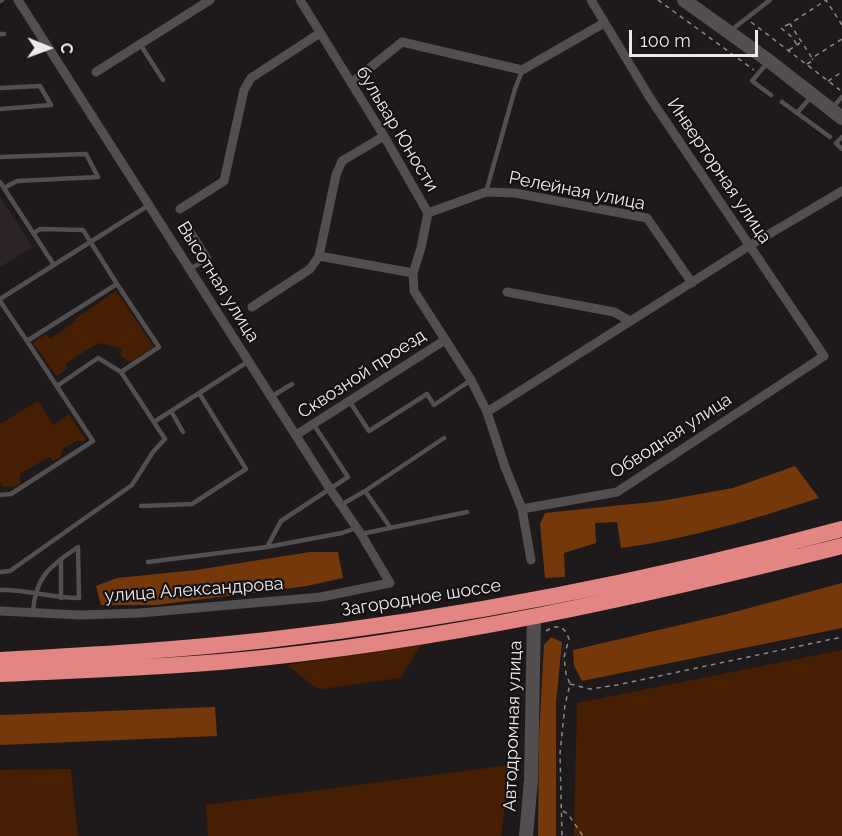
<!DOCTYPE html>
<html>
<head>
<meta charset="utf-8">
<style>
	body { margin:0 }
	#map { position:relative; width:842px; height:836px; overflow:hidden; background:#1e1a1c; font-family:Raleway,sans-serif }
	canvas { display:block }
	.north { position:absolute; left:18px; top:18px; width:60px; height:60px; -webkit-text-stroke:4px #151112; paint-order:stroke; rotate:91deg; font-size:16px; font-weight:700; line-height:24px; text-align:center; color:#ece9ea }
	.north::after { content:''; display:block; margin:auto; width:21px; height:27px; background:#ece9ea; clip-path:polygon(50% 0,100% 100%,50% 72%,0 100%) }
	.scale { position:absolute; left:629px; top:30px; width:129px; height:27px; box-sizing:border-box; border:3px solid #ece9ea; border-top:0; padding-left:8px; font-size:18px; line-height:21px; white-space:nowrap; color:#ece9ea; -webkit-text-stroke:4px #151112; paint-order:stroke }
</style>
</head>
<body>
<div id="map">
<canvas width="842" height="836"></canvas>
<div class="north">С</div>
<div class="scale">100 m</div>
</div>
<script>
const c = document.querySelector('canvas').getContext('2d');
c.lineJoin = 'round';
function fillPath(path, color) { c.fillStyle = color; c.fill(path, 'evenodd'); }
function trace(path, color, width, dash) { c.strokeStyle = color; c.lineWidth = width; c.lineCap = dash ? 'butt' : 'round'; c.setLineDash(dash || []); c.stroke(path); }
function write(font, color, halo, rows, align = 'center') {
  c.font = font + ' Raleway,sans-serif'; c.lineWidth = 4.5; c.setLineDash([]); c.textBaseline = 'middle'; c.strokeStyle = halo; c.fillStyle = color; for (const [text, x, y, turn = 0] of rows) {
    c.save(); c.translate(x, y); c.rotate((+turn || 0) * Math.PI / 180); c.textAlign = isNaN(turn) ? turn : align; if (halo) c.strokeText(text, 0, 0); c.fillText(text, 0, 0); c.restore();
  }
}
fillPath(new Path2D(`
	M0 197 33 247 0 267Z`), '#2e2428');
fillPath(new Path2D(`
	M116 291 154 347 130 362 121 356V348L98 343 65 364 68 368 57 376 33 343 46 334 50 339 76 321 75 319Z
	M38 401 53 425 69 414 86 440 82 442 78 440 61 450V457L54 461 49 457 20 474V483L13 487H3L0 482V424Z
	M421 645 400 678 322 689 315 687 287 665Z
	M842 650V836H574L577 703Z
	M510 765 501 836H208L206 805Z
	M71 769 78 836H0V770Z`), '#471f03');
fillPath(new Path2D(`
	M795 466 819 498C754 519 689 539 621 548L617 522 595 523 596 543 564 553 565 577 545 578 540 524 545 513 661 501 733 488Z
	M310 552H338L343 578 307 586 156 605H101L96 586 117 578 196 570Z
	M842 583V628L582 681 574 666 573 650 727 614Z
	M551 637 562 642 556 703V836H538L539 736 544 645Z
	M215 707 217 736 0 745V715Z`), '#74380b');
trace(new Path2D(`
	M658 0 754 70
	M751 22 840 90
	M789 24 781 28 793 38 797 45
	M842 25 826 0 790 24 812 58 842 39
	M789 50 800 43
	M807 64 814 60 812 59
	M828 81 842 72
	M546 631 553 627H561L566 632 569 639 564 657 566 674 570 684 565 705 560 753 562 836
	M570 684 590 689 617 685 842 637
	M563 811 568 814 583 836`), '#8c898a', 1.5, [4.5, 4.5]);
trace(new Path2D(`
	M0 1 2 0
	M730 31 770 0
	M0 34H4
	M140 44 163 80
	M767 63 752 81 771 95
	M0 88 40 86 51 105 0 109
	M782 102 830 137
	M833 107 842 97
	M797 113 811 97
	M842 137 836 143 842 149
	M0 157 86 154 98 177 17 181 4 188
	M0 182 54 265
	M486 192 515 89 522 71
	M187 223 209 258 190 269
	M117 284 159 347 121 372
	M0 299 149 205
	M0 301 27 341 117 284 83 230 40 229 34 233
	M271 397 292 384
	M350 402 369 431 427 394 434 405 471 380
	M171 411 183 432
	M154 422 249 361
	M365 491 444 438
	M0 495 11 494 93 441 27 341
	M341 505 365 491 390 527
	M141 506 192 504 246 469 199 393
	M361 534 467 512
	M267 547 281 521 348 477 314 425
	M61 559V598
	M148 562 267 547 342 533 356 528
	M0 572 10 571 132 485 153 452 165 439 121 372 98 358 57 386
	M0 590C26 589 52 598 79 598L78 547C50 566 35 577 33 612`), '#534e50', 4.5);
trace(new Path2D(`
	M300 0 384 136 428 213 421 248 413 273 414 291 471 380 487 412 505 467 522 509 531 560
	M96 72 210 0
	M351 83 402 42 522 70 604 23
	M180 209 224 181 244 90 251 78 320 33
	M428 213 486 192 515 193 647 218 692 283
	M319 256 413 273
	M507 292 614 312 630 321
	M252 307 310 269 319 256 336 175 342 161 384 136
	M487 412 749 246 842 191
	M296 435 445 340
	M522 509 617 492 824 356 650 98 591 0
	M0 611 81 615 140 613 321 597 390 583 361 534 330 489 18 0`), '#534e50', 9);
trace(new Path2D(`
	M684 0 769 61 842 118
	M526 836 531 780 534 617`), '#534e50', 14);
trace(new Path2D(`
	M0 660C89 655 178 650 267 640 461 618 654 580 842 529
	M0 674C77 670 154 668 231 661 438 642 641 597 842 546`), '#e28583', 16);
write('18px', '#ece9ea', '#151112', [
	["бульвар Юности",397,129,59],
	["Инверторная улица",719,171,56],
	["Релейная улица",577,191,11],
	["Высотная улица",218,282,58],
	["Сквозной проезд",362,374,-33],
	["Обводная улица",671,436,-33],
	["улица Александрова",194,590,-4],
	["Загородное шоссе",421,598,-9],
	["Автодромная улица",513,726,-88]
]);
</script>
</body>
</html>
